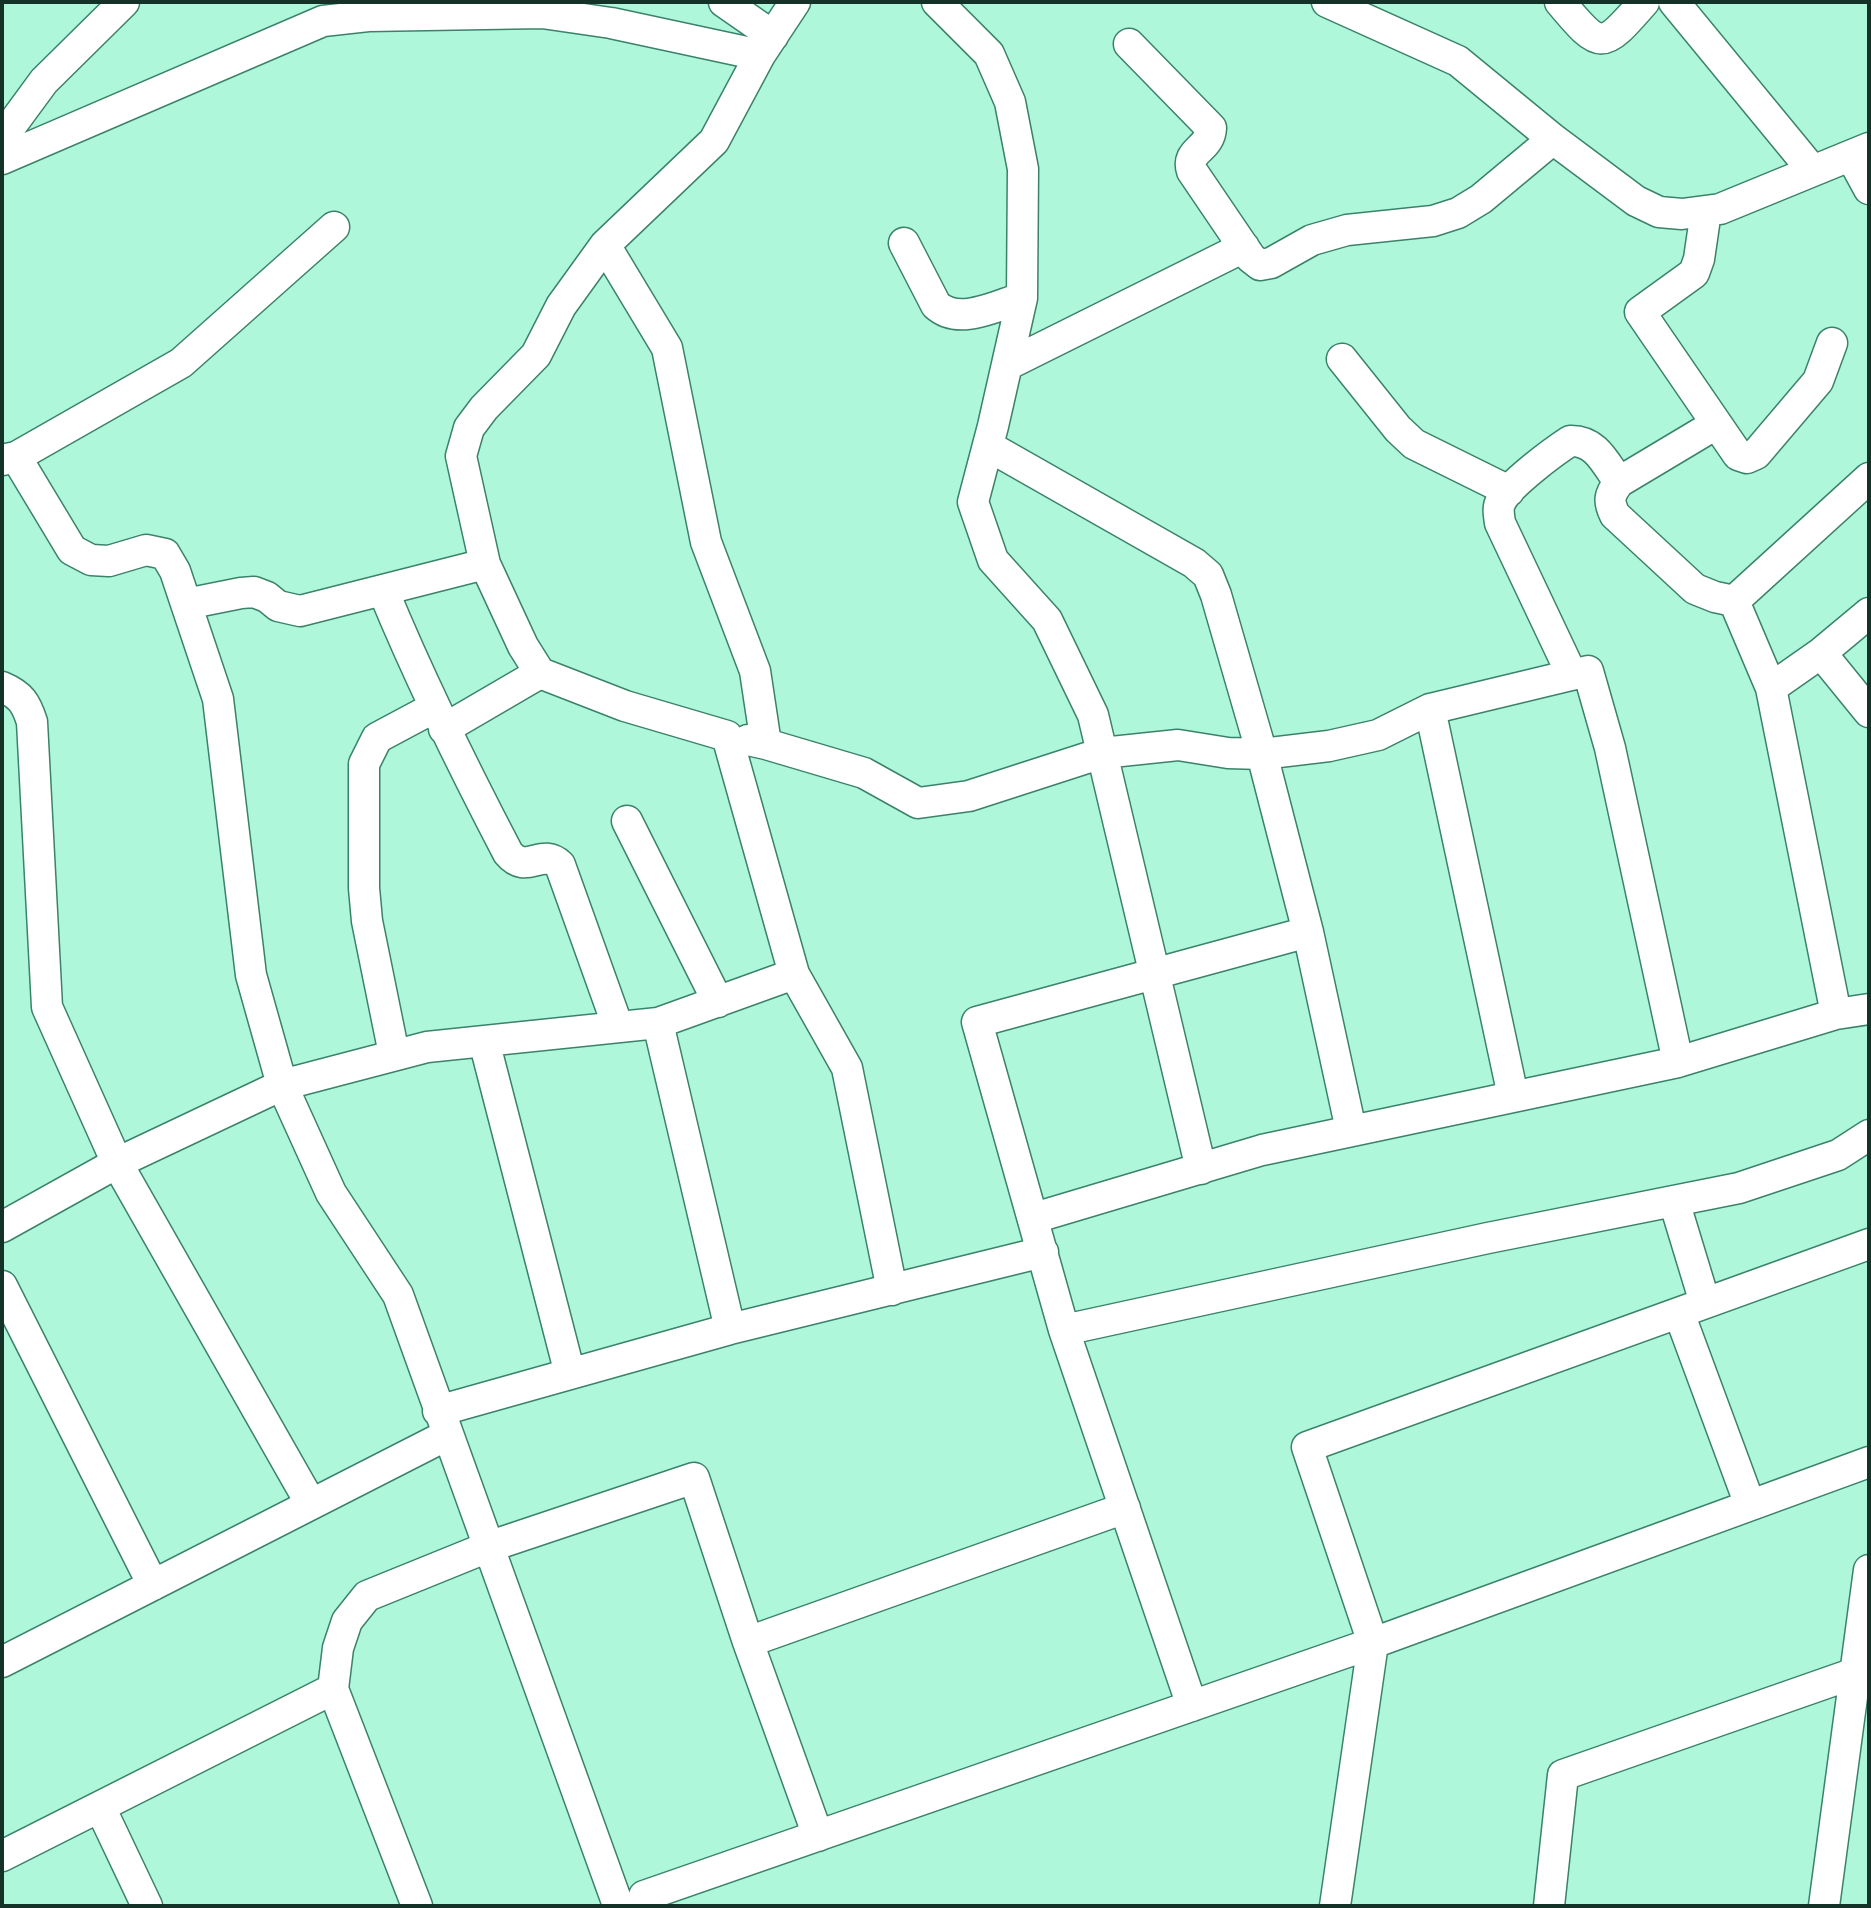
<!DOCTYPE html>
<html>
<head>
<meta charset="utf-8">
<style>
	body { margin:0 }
	#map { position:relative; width:1871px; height:1908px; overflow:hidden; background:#aff7db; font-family:Spectral,serif }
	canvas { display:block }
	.frame { position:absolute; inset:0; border:4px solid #153228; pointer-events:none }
</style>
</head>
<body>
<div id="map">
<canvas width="1871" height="1908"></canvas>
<div class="frame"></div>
</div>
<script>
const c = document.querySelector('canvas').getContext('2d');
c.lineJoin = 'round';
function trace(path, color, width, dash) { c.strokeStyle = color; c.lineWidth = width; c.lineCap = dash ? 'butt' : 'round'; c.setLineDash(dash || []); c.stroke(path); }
const minor = new Path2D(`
	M724 2 773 36
	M795 2 760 55 714 141 605 245 561 306 536 355 484 408 469 428 461 456 485 564 523 646 540 673 625 706 727 736 794 974 847 1068 892 1290
	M937 2 989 54 1010 102 1023 169 1022 298 993 426 973 502 993 560 1047 620 1093 715 1201 1169
	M1327 2 1458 61 1553 139 1636 201 1659 212 1682 214 1720 209 1869 148
	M1560 2C1601 51 1602 50 1644 2
	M1674 2 1813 171
	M1129 44 1211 128C1210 150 1185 150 1192 171L1251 258 1260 265 1271 263 1312 240 1347 230 1433 221 1458 213 1481 199 1553 139
	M2 138 44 81 124 2
	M1851 156 1869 189
	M2 159 323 21 368 16 542 13 611 23 760 55
	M1706 211 1699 259 1694 273 1640 312 1738 455 1747 458 1756 454 1818 381 1832 343
	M904 243 936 305C959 326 995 306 1022 298
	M605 245 667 348 706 542 755 671 766 744 748 740
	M1342 359 1398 429 1414 444 1509 491
	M1007 365 1244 247
	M1716 424 1619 482C1609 495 1608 501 1615 515L1695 589 1715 597 1734 601
	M988 446 1194 563 1208 575 1216 595 1262 754 1308 932 1351 1130
	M16 457 72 550 91 560 109 561 146 550 165 554 175 571 218 699 251 975 282 1085 331 1193 398 1295 618 1905
	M2 460 16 457 181 363 334 227
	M383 590C420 680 463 767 508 853 527 876 541 847 560 865L618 1027
	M186 604 241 593 254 592 267 597 278 606 300 611 485 564
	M1869 613 1821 653 1869 712
	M1572 675 1500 523C1499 515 1497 508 1501 501 1510 484 1553 452 1570 441 1596 440 1605 463 1619 482
	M2 687C21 695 26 703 32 722L47 1007 117 1163 311 1504
	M1771 688 1734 601 1869 478
	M1430 709 1513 1096
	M444 729 540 673
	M766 744 864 773 918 803 969 796 1102 753 1178 745 1228 753 1262 754 1329 746 1378 735 1430 709 1588 671 1610 748 1678 1062
	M627 821 718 1002
	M1836 1014 1869 1009
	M658 1023 730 1329
	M484 1041 570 1374
	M394 1054 367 921 364 888V764L377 738 435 707
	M1674 1201 1705 1303
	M1034 1218 1262 1150 1678 1062 1836 1014 1771 688 1821 653
	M2 1227 117 1163 282 1085 427 1047 658 1023 794 974
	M1869 1244 1307 1447 1373 1643 1869 1462
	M2 1286 153 1585
	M1679 1313 1750 1505
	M1064 1330 1488 1238 1739 1188 1838 1155 1869 1135
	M438 1411 730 1329 1043 1252
	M748 1642 1125 1508
	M2 1662 447 1435
	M1192 1706 1064 1330 977 1022 1308 932
	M100 1807 147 1906
	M2 1856 333 1689
	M644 1896 1373 1643 1335 1906
	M417 1906 333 1689 338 1648 347 1621 367 1596 488 1547 694 1478 748 1642 818 1836
	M1549 1906 1563 1775 1855 1673
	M1824 1906 1869 1570`);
trace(minor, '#3b826a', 33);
trace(minor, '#fff', 30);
</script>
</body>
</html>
